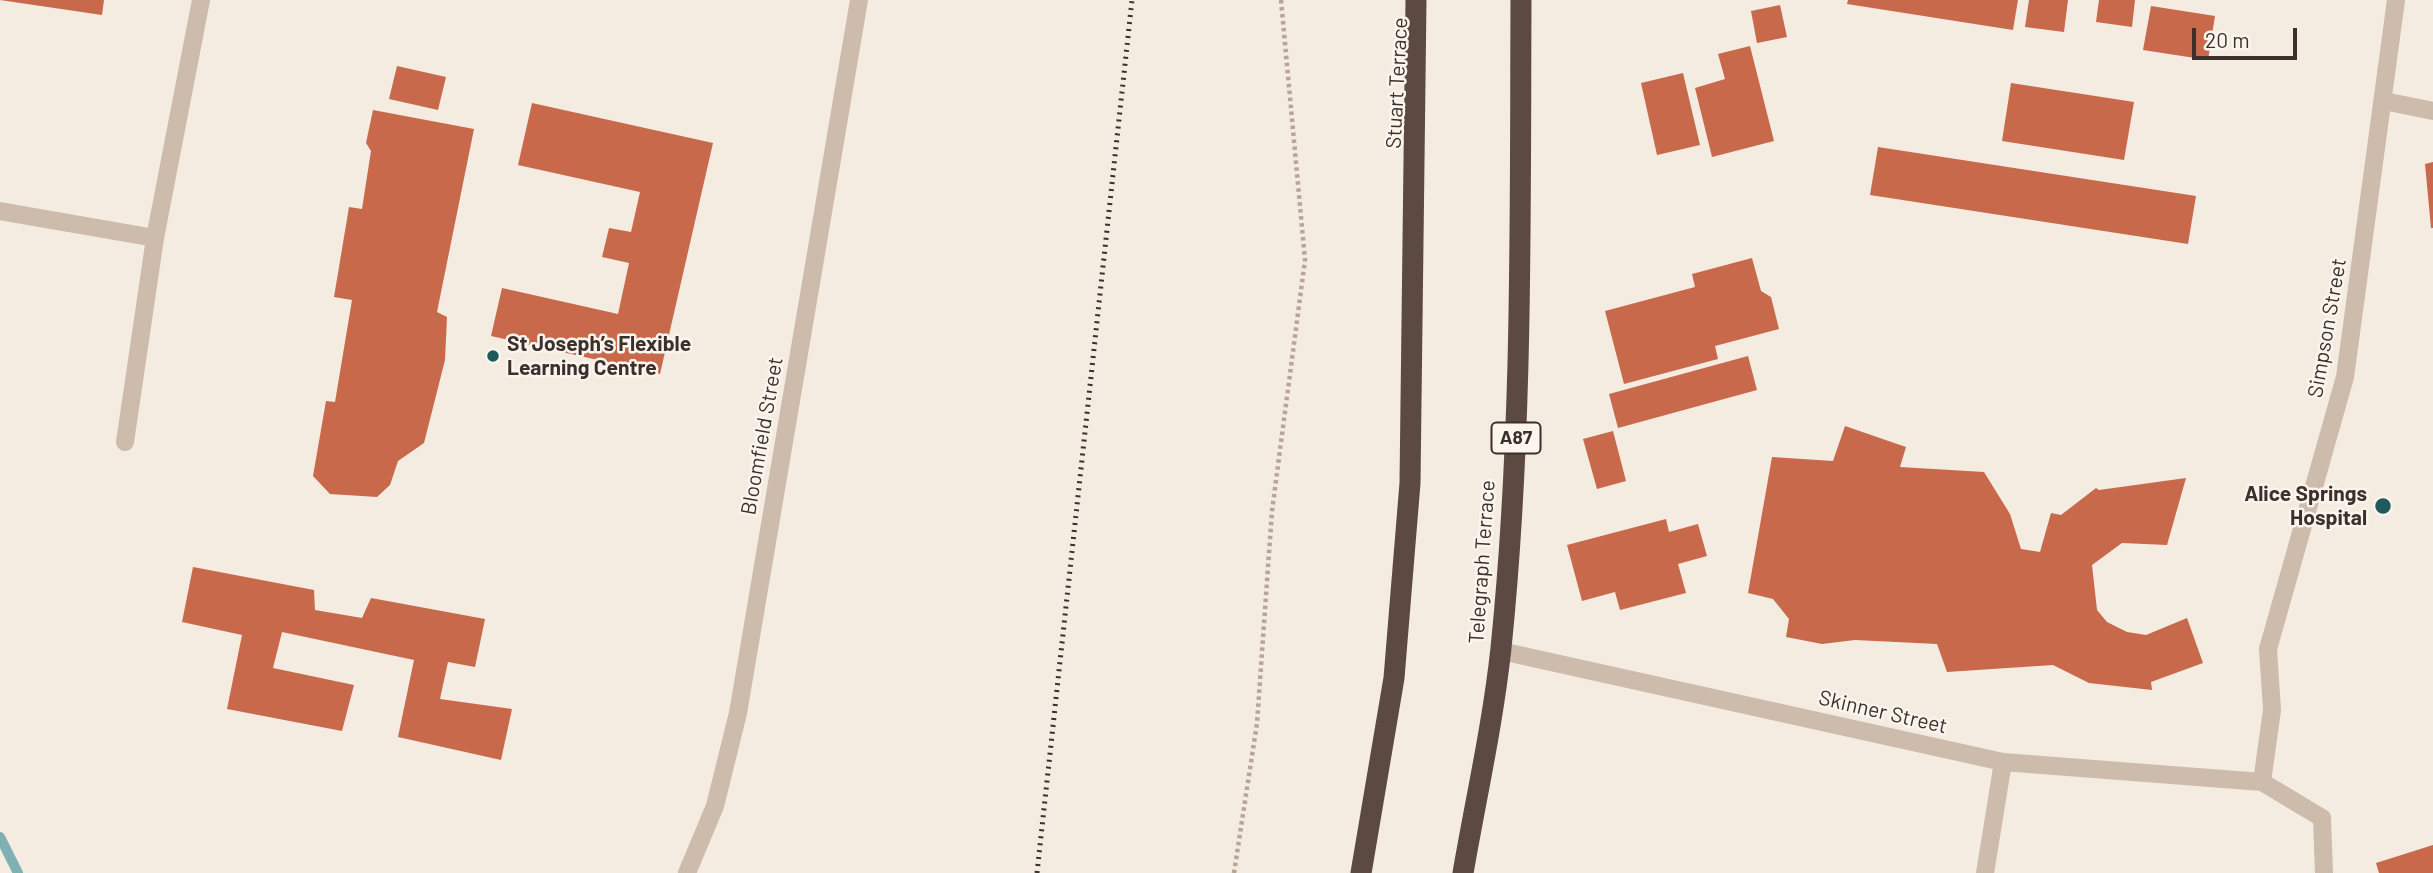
<!DOCTYPE html>
<html>
<head>
<meta charset="utf-8">
<style>
	body { margin:0 }
	#map { position:relative; width:2433px; height:873px; overflow:hidden; background:#f4ebe1; font-family:Barlow,sans-serif }
	canvas { display:block }
	.scale { position:absolute; left:2192px; top:28px; width:105px; height:32px; box-sizing:border-box; border:4px solid #3b302b; border-top:0; padding-left:9px; font-size:21px; line-height:24px; white-space:nowrap; color:#3b302b; -webkit-text-stroke:5px #fbf5ee; paint-order:stroke }
</style>
</head>
<body>
<div id="map">
<canvas width="2433" height="873"></canvas>
<div class="scale">20 m</div>
</div>
<script>
const c = document.querySelector('canvas').getContext('2d');
c.lineJoin = 'round';
function trace(path, color, width, dash) { c.strokeStyle = color; c.lineWidth = width; c.lineCap = dash ? 'butt' : 'round'; c.setLineDash(dash || []); c.stroke(path); }
function fillPath(path, color) { c.fillStyle = color; c.fill(path, 'evenodd'); }
function write(font, color, halo, rows, align = 'center') {
  c.font = font + ' Barlow,sans-serif'; c.lineWidth = 5; c.setLineDash([]); c.textBaseline = 'middle'; c.strokeStyle = halo; c.fillStyle = color; for (const [text, x, y, turn = 0] of rows) {
    c.save(); c.translate(x, y); c.rotate((+turn || 0) * Math.PI / 180); c.textAlign = isNaN(turn) ? turn : align; if (halo) c.strokeText(text, 0, 0); c.fillText(text, 0, 0); c.restore();
  }
}
trace(new Path2D(`
	M0 837 18 873`), '#7fb0b2', 10);
fillPath(new Path2D(`
	M0 0H104L102 15Z
	M1848 0H2018L2013 30 1847 4Z
	M2029 0H2068L2064 32 2025 27Z
	M2099 0H2135L2132 27 2096 22Z
	M1780 5 1787 37 1757 43 1751 11Z
	M2151 6 2215 16 2208 60 2143 50Z
	M1750 46 1774 141 1712 157 1695 88 1725 79 1718 54Z
	M397 66 446 77 438 110 389 99Z
	M1683 73 1700 145 1657 155 1641 83Z
	M2011 83 2134 102 2124 160 2002 141Z
	M532 103 713 143 660 374 491 336 502 288 618 314 629 263 602 257 609 228 631 232 640 192 518 165Z
	M373 110 474 129 437 312 447 317 445 360 424 443 398 461 390 485 377 497 330 494 313 476 326 401 335 402 352 300 334 297 349 207 362 209 371 151 366 143Z
	M1878 147 2196 196 2188 244 1870 195Z
	M2433 162V228H2431L2425 164Z
	M1752 258 1761 291 1771 297 1779 329 1715 346 1718 359 1624 384 1605 311 1695 287 1692 274Z
	M1748 356 1757 390 1618 428 1609 394Z
	M1845 426 1906 447 1900 467 1984 472 2010 514 2021 549 2040 552 2051 513 2061 515 2096 488 2099 490 2186 478 2167 545 2122 543 2092 565 2097 610 2107 622 2127 632 2146 635 2187 618 2203 663 2151 682 2152 690 2089 683 2053 665 1947 672 1937 644 1855 640 1822 644 1786 637 1789 619 1773 599 1748 593 1772 457 1833 461Z
	M1613 431 1626 481 1597 489 1583 439Z
	M1666 519 1669 532 1698 524 1707 556 1678 564 1686 593 1620 610 1615 592 1582 601 1567 545Z
	M193 567 314 590 315 610 362 618 371 598 485 619 475 667 448 662 440 699 512 709 501 760 398 737 414 660 282 632 273 668 354 685 342 731 227 709 242 635 182 622Z
	M2433 845V873H2379L2376 863Z`), '#c8694b');
trace(new Path2D(`
	M1234 873 1257 723 1272 511 1305 260 1281 0`), '#b9a596', 4.5, [3.5, 3.5]);
trace(new Path2D(`
	M2384 101 2433 111
	M0 211 155 238
	M125 442 155 238 201 0
	M1501 651 2003 762 2262 782 2322 818 2324 873
	M2262 782 2272 710 2268 649 2345 377 2396 0
	M687 873 715 806 738 713 859 0
	M1985 873 2003 762`), '#cdbbac', 18);
trace(new Path2D(`
	M1361 873 1394 678 1410 483 1416 0
	M1463 873C1476 798 1493 723 1501 648 1523 433 1520 216 1521 0`), '#5c4a42', 21);
trace(new Path2D(`
	M1037 873 1132 0`), '#3b302b', 5, [2, 5]);
for (const [x, y, r, color] of [
	[493,356,7,"#1f5a5e"],
	[2383,506,9,"#1f5a5e"]
]) { const dot = new Path2D(); dot.arc(x, y, r, 0, 2 * Math.PI); c.fillStyle = color; c.fill(dot); trace(dot, '#fbf5ee', 2.5); }
for (const [x, y, w] of [
	[1516,438,49]
]) { const box = new Path2D(); box.roundRect(x - w / 2, y - 15.5, w, 31, 5); c.fillStyle = '#fbf5ee'; c.fill(box); trace(box, '#3b302b', 2); }
write('bold 19px', '#3b302b', null, [
	["A87",1516,438]
]);
write('21px', '#3b302b', '#fbf5ee', [
	["Stuart Terrace",1397,83,-87],
	["Simpson Street",2327,328,-80],
	["Bloomfield Street",762,436,-80],
	["Telegraph Terrace",1482,562,-86],
	["Skinner Street",1883,712,13]
]);
write('bold 21px', '#3b302b', '#fbf5ee', [
	["St Joseph’s Flexible",507,344],
	["Learning Centre",507,368],
	["Alice Springs",2367,494,"right"],
	["Hospital",2367,518,"right"]
], 'left');
</script>
</body>
</html>
